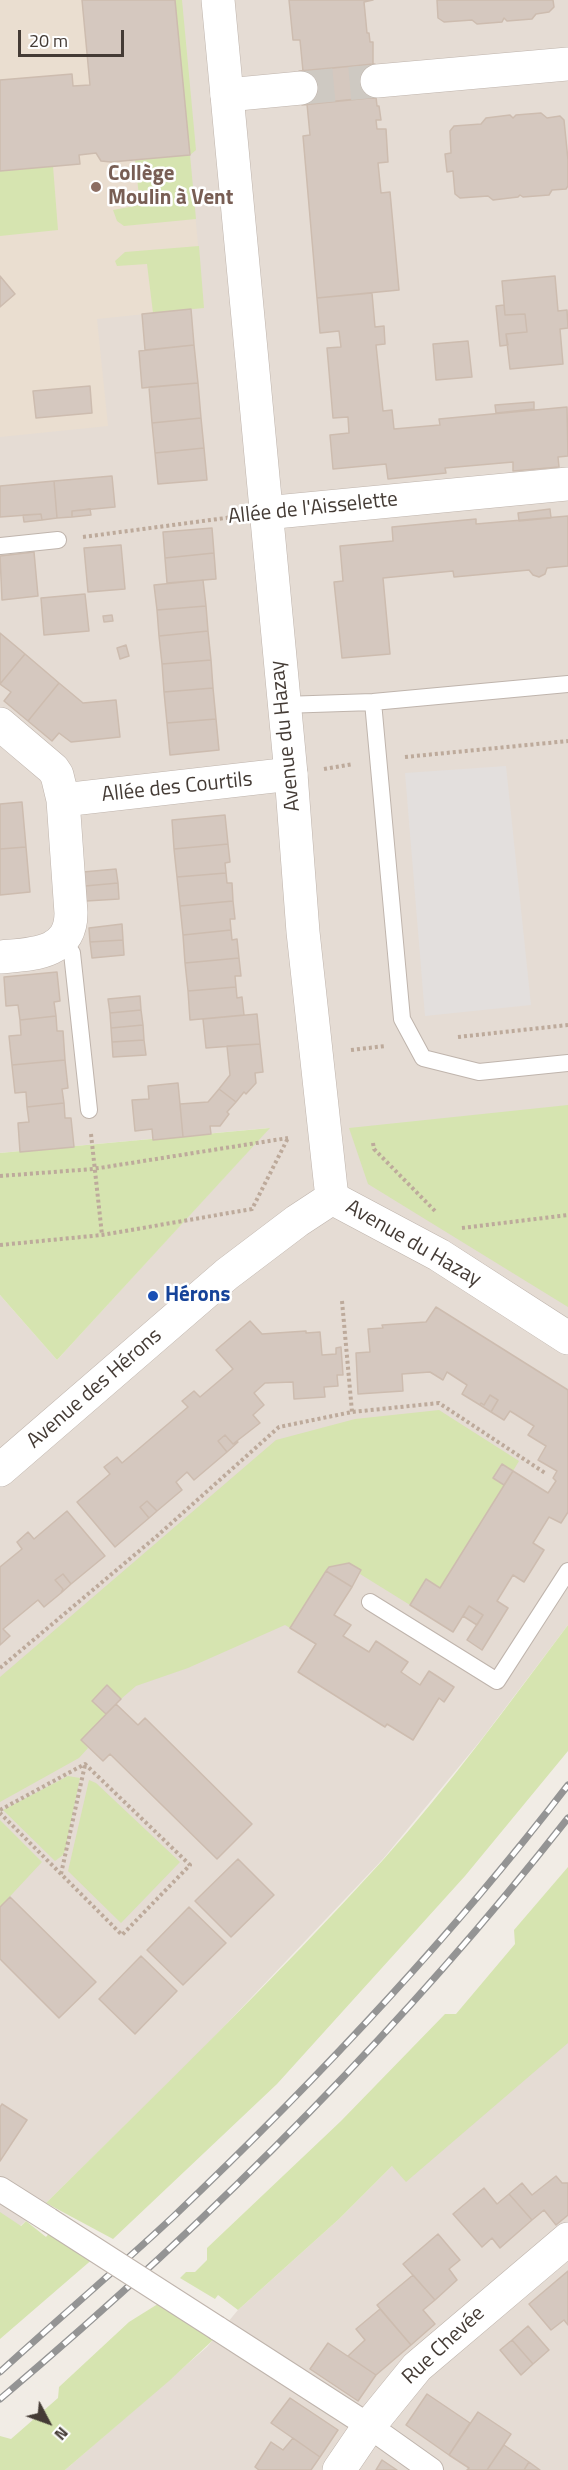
<!DOCTYPE html>
<html>
<head>
<meta charset="utf-8">
<style>
	body { margin:0 }
	#map { position:relative; width:568px; height:2470px; overflow:hidden; background:#f1ece5; font-family:"Titillium Web",sans-serif }
	canvas { display:block }
	.north { position:absolute; left:18px; top:2392px; width:60px; height:60px; -webkit-text-stroke:4px #fff; paint-order:stroke; rotate:131deg; font-size:16px; font-weight:700; line-height:24px; text-align:center; color:#443b35 }
	.north::after { content:''; display:block; margin:auto; width:21px; height:27px; background:#443b35; clip-path:polygon(50% 0,100% 100%,50% 72%,0 100%) }
	.scale { position:absolute; left:18px; top:30px; width:106px; height:27px; box-sizing:border-box; border:3px solid #443b35; border-top:0; padding-left:8px; font-size:18px; line-height:21px; white-space:nowrap; color:#443b35; -webkit-text-stroke:4px #fff; paint-order:stroke }
</style>
</head>
<body>
<div id="map">
<canvas width="568" height="2470"></canvas>
<div class="north">N</div>
<div class="scale">20 m</div>
</div>
<script>
const c = document.querySelector('canvas').getContext('2d');
c.lineJoin = 'round';
function fillPath(path, color) { c.fillStyle = color; c.fill(path, 'evenodd'); }
function trace(path, color, width, dash) { c.strokeStyle = color; c.lineWidth = width; c.lineCap = dash ? 'butt' : 'round'; c.setLineDash(dash || []); c.stroke(path); }
function write(font, color, halo, rows, align = 'center') {
  c.font = font + ' "Titillium Web",sans-serif'; c.lineWidth = 5; c.setLineDash([]); c.textBaseline = 'middle'; c.strokeStyle = halo; c.fillStyle = color; for (const [text, x, y, turn = 0] of rows) {
    c.save(); c.translate(x, y); c.rotate((+turn || 0) * Math.PI / 180); c.textAlign = isNaN(turn) ? turn : align; if (halo) c.strokeText(text, 0, 0); c.fillText(text, 0, 0); c.restore();
  }
}
fillPath(new Path2D(`
	M0 0H568V1625L481 1740 383 1859 197 2055 46 2203 0 2244V1295L57 1360 269 1128 0 1153Z
	M568 1972V2470H65L207 2347 238 2310 339 2219 392 2166Z`), '#e5dcd4');
fillPath(new Path2D(`
	M0 0H175L204 308 97 319 108 426 0 437Z`), '#eaded0');
fillPath(new Path2D(`
	M175 0H182L196 150 190 155 196 219 124 226 117 221 113 210 140 205 135 160 190 155Z
	M53 166 58 230 0 236V171Z
	M199 246 204 308 153 313 147 264 117 266 115 261 125 252Z
	M568 1105V1307L368 1184 349 1128Z
	M270 1128 57 1360 0 1295V1153Z
	M439 1410 519 1461 513 1471 501 1464 493 1478 504 1485 440 1588 426 1579 410 1605 360 1574 361 1570 349 1563 329 1567 290 1628 285 1625 188 1668 136 1686 121 1699 107 1686 92 1700 106 1714 81 1740 88 1748 79 1758 0 1802V1677L276 1440 355 1419Z
	M568 1625V1751L465 1876 277 2084 113 2239 46 2203C160 2090 275 1979 383 1860 449 1786 508 1705 568 1625Z
	M68 1776 80 1778 65 1850 63 1855 55 1861 3 1810Z
	M89 1780 96 1783 180 1862 121 1923 68 1871Z
	M0 1820 42 1862 0 1907Z
	M568 1867V2043L406 2182 392 2166 339 2219 238 2310 218 2295 215 2299 180 2278 186 2272H195L207 2260V2248L341 2121 445 2014H456L515 1944 514 1930Z
	M0 2212 21 2226 26 2221 46 2237 52 2230 95 2257 0 2339Z
	M161 2302 213 2340 169 2381 65 2470H0V2436L11 2439 58 2398 59 2387 129 2322Z`), '#d6e4b0');
fillPath(new Path2D(`
	M506 766 531 1005 425 1016 405 773Z`), '#e3dfdd');
const building = new Path2D(`
	M82 0H175L190 155 111 162 101 161 96 153 79 155 80 164 0 171V80L72 74 73 86 90 85Z
	M289 0H373L364 2 367 33H369L370 42H373V64L303 71 300 40H293Z
	M437 0H553L554 7 549 12 536 14 532 19 507 21 504 18 502 22 477 24 472 20 444 22 438 18Z
	M375 64 379 97 302 105 299 71Z
	M376 97 377 106H379L381 120H376L377 129H386L388 162 378 163 381 193 390 192 399 290 317 298 303 136 310 135 307 104Z
	M541 113 547 118 560 116 564 120 568 160V186L566 189 552 190 549 195 523 197 520 195 518 197 493 200 488 196 460 198 455 194 453 171 447 172 445 154 451 153 450 131 454 126 481 124 486 118 510 115 513 118 516 115Z
	M0 276 15 294 0 307Z
	M555 276 558 311 567 310 568 328 560 329 563 364 510 369 506 334 527 332 525 314 505 315 502 281Z
	M372 293 375 327 384 326 385 344 376 345 383 411 392 410 394 429 440 425 439 419 567 407 568 456 558 457 559 467 513 471V462L445 468 446 473 388 479 386 464 333 469 330 435 349 433 348 417 333 418 327 348 341 347 339 331 320 333 317 298Z
	M504 305 505 315 525 314 527 332 506 334 508 345 500 346 496 306Z
	M191 309 194 345 145 350 142 314Z
	M468 341 472 377 436 380 433 344Z
	M194 345 198 383 142 388 139 351Z
	M198 383 201 418 152 423 149 387Z
	M90 386 92 413 36 418 33 391Z
	M534 402V409L496 413 495 405Z
	M201 418 204 448 155 453 152 423Z
	M204 448 207 480 158 484 155 453Z
	M112 476 115 507 72 511V517L57 518 54 481Z
	M54 481 57 518 42 520 41 514 0 517V486Z
	M90 509 91 515 72 517V511Z
	M550 509 551 518 519 521 518 513Z
	M41 514 42 520 24 522 23 515Z
	M568 516V566L547 568 545 574 539 577 533 575 529 570 454 577 453 571 383 578 390 654 342 658 334 582 343 581 340 546 393 541 392 527 476 519V524Z
	M212 528 214 553 165 558 163 532Z
	M121 545 125 589 88 592 84 548Z
	M34 552 38 596 2 600 0 556Z
	M214 553 216 579 167 583 165 558Z
	M203 580 206 606 157 610 154 585Z
	M85 594 89 631 44 635 41 598Z
	M206 606 208 631 159 636 157 610Z
	M112 615 113 621 104 622 103 616Z
	M208 631 211 660 162 664 159 636Z
	M0 633 25 654 0 684Z
	M126 645 129 656 120 659 117 648Z
	M25 654 59 683 28 721 4 701 11 692 0 684Z
	M211 660 213 688 164 692 162 664Z
	M59 683 83 703 116 700 120 737 71 742 59 733 52 741 28 721Z
	M213 688 216 719 167 723 164 692Z
	M216 719 219 750 170 755 167 723Z
	M22 802 26 847 0 849V804Z
	M225 815 228 844 174 849 172 820Z
	M228 844 230 862 225 863 226 873 177 877 174 849Z
	M26 847 30 892 0 895V849Z
	M116 869 118 883 85 886 83 872Z
	M226 873 227 883H232L233 901 180 906 177 877Z
	M118 883 119 899 86 901 85 886Z
	M233 901 235 919H230L231 930 183 935 180 906Z
	M122 924 123 940 90 942 89 928Z
	M231 930 232 940 237 939 239 958 185 963 183 935Z
	M123 940 124 955 92 958 90 942Z
	M239 958 241 976H235L236 987 188 991 185 963Z
	M57 972 60 1001 54 1002 56 1016 20 1020 18 1005 6 1006 4 977Z
	M236 987 237 998 242 997 244 1015 190 1020 188 991Z
	M140 996 141 1010 110 1013 108 999Z
	M141 1010 143 1025 111 1028 110 1013Z
	M257 1014 260 1044 206 1048 203 1019Z
	M56 1016 57 1031H63L65 1060 12 1065 9 1036 21 1035 20 1020Z
	M143 1025 144 1040 112 1042 111 1028Z
	M144 1040 146 1055 113 1057 112 1042Z
	M260 1044 263 1072 255 1073 256 1083 246 1094 244 1092 236 1102 219 1089 230 1075 227 1046Z
	M65 1060 68 1088 62 1089 64 1103 27 1107 26 1092 15 1093 12 1065Z
	M178 1083 183 1137 153 1140 152 1129 135 1131 132 1100 149 1099 148 1086Z
	M219 1089 236 1102 227 1112 229 1114 220 1126H210L211 1134 183 1137 180 1104 208 1102Z
	M64 1103 65 1118H71L74 1147 20 1152 18 1123 29 1122 27 1107Z
	M436 1307 568 1390V1512L561 1523 549 1517 533 1543 544 1550 524 1582 513 1575 497 1601 508 1608 482 1650 467 1640 483 1615 469 1606 453 1632 410 1605 426 1579 440 1588 513 1471 548 1493 556 1481 553 1478 557 1471 538 1460 546 1446 528 1435 534 1426 510 1411 504 1420 491 1412 498 1400 490 1395 484 1405 481 1403 480 1405 462 1394 467 1385 447 1372 443 1380 430 1372 402 1374 403 1391 358 1394 356 1353 370 1352 368 1329 383 1328 382 1325 426 1322Z
	M250 1321 262 1334 306 1331V1333L320 1332 322 1355 336 1354V1348L341 1347 343 1375H337L338 1386 324 1387 325 1397 294 1399 293 1382 265 1383 254 1393 264 1405 253 1415 260 1423 233 1444 225 1435 218 1441 227 1452 194 1480 187 1472 176 1482 182 1490 157 1511 147 1501 140 1507 149 1518 115 1547 77 1502 110 1474 104 1467 117 1457 122 1463 188 1407 182 1401 194 1391 200 1397 233 1369 216 1350Z
	M490 1395 498 1400 491 1412 480 1405 481 1403 484 1405Z
	M225 1435 233 1444 238 1442 227 1452 218 1441Z
	M502 1464 513 1471 504 1485 493 1478Z
	M147 1501 157 1511 149 1518 140 1507Z
	M67 1511 105 1556 71 1584 63 1574 55 1580 63 1589 61 1593 44 1607 38 1600 3 1629 10 1636 0 1645V1567L22 1549 17 1542 28 1532 34 1539Z
	M349 1563 361 1570 352 1587 326 1571 329 1567Z
	M326 1571 352 1587 334 1615 351 1625 343 1636 369 1652 376 1641 408 1662 401 1672 420 1685 429 1671 454 1687 444 1702 439 1698 413 1740 387 1724 385 1727 298 1672 316 1644 290 1628Z
	M63 1574 71 1584 61 1593 63 1589 55 1580Z
	M469 1606 483 1615 477 1625 463 1616Z
	M107 1685 121 1699 106 1714 92 1701Z
	M116 1704 138 1725 145 1718 252 1824 217 1859 110 1754 103 1761 81 1740Z
	M238 1859 274 1895 231 1937 195 1901Z
	M10 1897 96 1982 59 2018 0 1959V1907Z
	M189 1907 226 1943 183 1985 147 1950Z
	M141 1956 177 1991 135 2034 99 1999Z
	M2 2104 27 2120 0 2161V2107Z
	M556 2176 562 2183H568V2215L556 2225 544 2210 532 2220 509 2194 522 2183 532 2195Z
	M484 2188 497 2204 509 2194 532 2220 500 2248 492 2238 482 2247 453 2214Z
	M438 2234 460 2260 449 2269 457 2280 435 2300 403 2264Z
	M568 2271V2325L564 2320 551 2330 529 2304Z
	M413 2275 435 2300 423 2310 435 2324 411 2345 377 2305Z
	M380 2309 411 2345 376 2375 348 2356 365 2340 356 2329Z
	M528 2326 549 2350 533 2364 512 2340Z
	M512 2340 533 2364 521 2375 500 2350Z
	M328 2343 376 2375 358 2401 310 2369Z
	M427 2394 470 2423 449 2455 406 2425Z
	M290 2398 338 2430 320 2457 271 2423Z
	M478 2412 511 2434 487 2470H467L469 2468 449 2455Z
	M293 2438 320 2457 311 2470H259L255 2467 271 2442 283 2450Z
	M504 2445 529 2462 524 2470H487Z
	M382 2460 397 2470H376Z
	M529 2462 540 2470H524Z`);
fillPath(building, '#d5c8bf');
trace(building, '#cdbcaf', 1.5);
trace(new Path2D(`
	M301 88 377 81`), '#cec9c2', 33, [33, 16]);
const service = new Path2D(`
	M0 546 58 540
	M373 702 402 1019 423 1058 479 1072 568 1063
	M283 705 373 702 568 684
	M62 940 72 953 89 1110
	M370 1602 497 1681 568 1571`);
const pedestrian = new Path2D(`
	M0 2189 49 2220
	M217 2328 369 2426 431 2470`);
const minor = new Path2D(`
	M377 81 568 64
	M227 95 301 88
	M265 513 568 484
	M0 724 53 769 57 775 63 800 291 774
	M0 957C31 954 71 955 71 913L63 800
	M332 1198 439 1255 568 1338
	M339 2470 369 2426 417 2367 568 2239`);
const tertiary = new Path2D(`
	M0 1470 227 1274 297 1221 332 1198 303 932 291 774 218 0`);
trace(service, '#bfb4ac', 18);
trace(pedestrian, '#bfb4ac', 26);
trace(minor, '#bfb4ac', 34);
trace(tertiary, '#bfb4ac', 34);
trace(new Path2D(`
	M83 537 233 517
	M405 757 568 741
	M324 769 353 764
	M458 1037 568 1025
	M351 1050 385 1046
	M91 1134 102 1235
	M373 1143 374 1149 435 1211
	M0 1176 93 1169 288 1138
	M462 1228 568 1215
	M0 1245 102 1235 252 1209 288 1138
	M342 1301 352 1412
	M0 1668 157 1536 279 1427 352 1412 439 1403 545 1473
	M0 1810 85 1764 190 1865 122 1935 0 1813
	M61 1874 85 1765`), '#bdaa9b', 4, [3, 3]);
trace(service, '#fff', 16);
trace(pedestrian, '#fff', 24);
trace(minor, '#fff', 33);
trace(tertiary, '#fff', 33);
const rail = new Path2D(`
	M0 2372C57 2320 116 2270 173 2217 314 2083 449 1940 568 1785
	M0 2399C206 2225 401 2031 568 1818`);
trace(rail, '#949494', 7);
trace(rail, '#fff', 4.5, [14]);
const pedestrianBridge = new Path2D(`
	M49 2220 217 2328`);
trace(pedestrianBridge, '#bfb4ac', 26, []);
trace(pedestrianBridge, '#fff', 24);
for (const [x, y, r, color] of [
	[96,187,6,"#8d6e63"],
	[153,1296,6,"#1a4fb4"]
]) { const dot = new Path2D(); dot.arc(x, y, r, 0, 2 * Math.PI); c.fillStyle = color; c.fill(dot); trace(dot, '#fff', 2); }
write('bold 21px', '#785e54', '#fff', [
	["Collège",108,175],
	["Moulin à Vent",108,199]
], 'left');
write('21px', '#443b35', '#fff', [
	["Allée de l'Aisselette",313,509,-6],
	["Avenue du Hazay",286,736,-96],
	["Allée des Courtils",177,788,-6],
	["Avenue du Hazay",413,1244,30],
	["Avenue des Hérons",95,1389,-41],
	["Rue Chevée",444,2346,-43]
]);
write('bold 21px', '#164399', '#fff', [
	["Hérons",165,1296]
], 'left');
</script>
</body>
</html>
